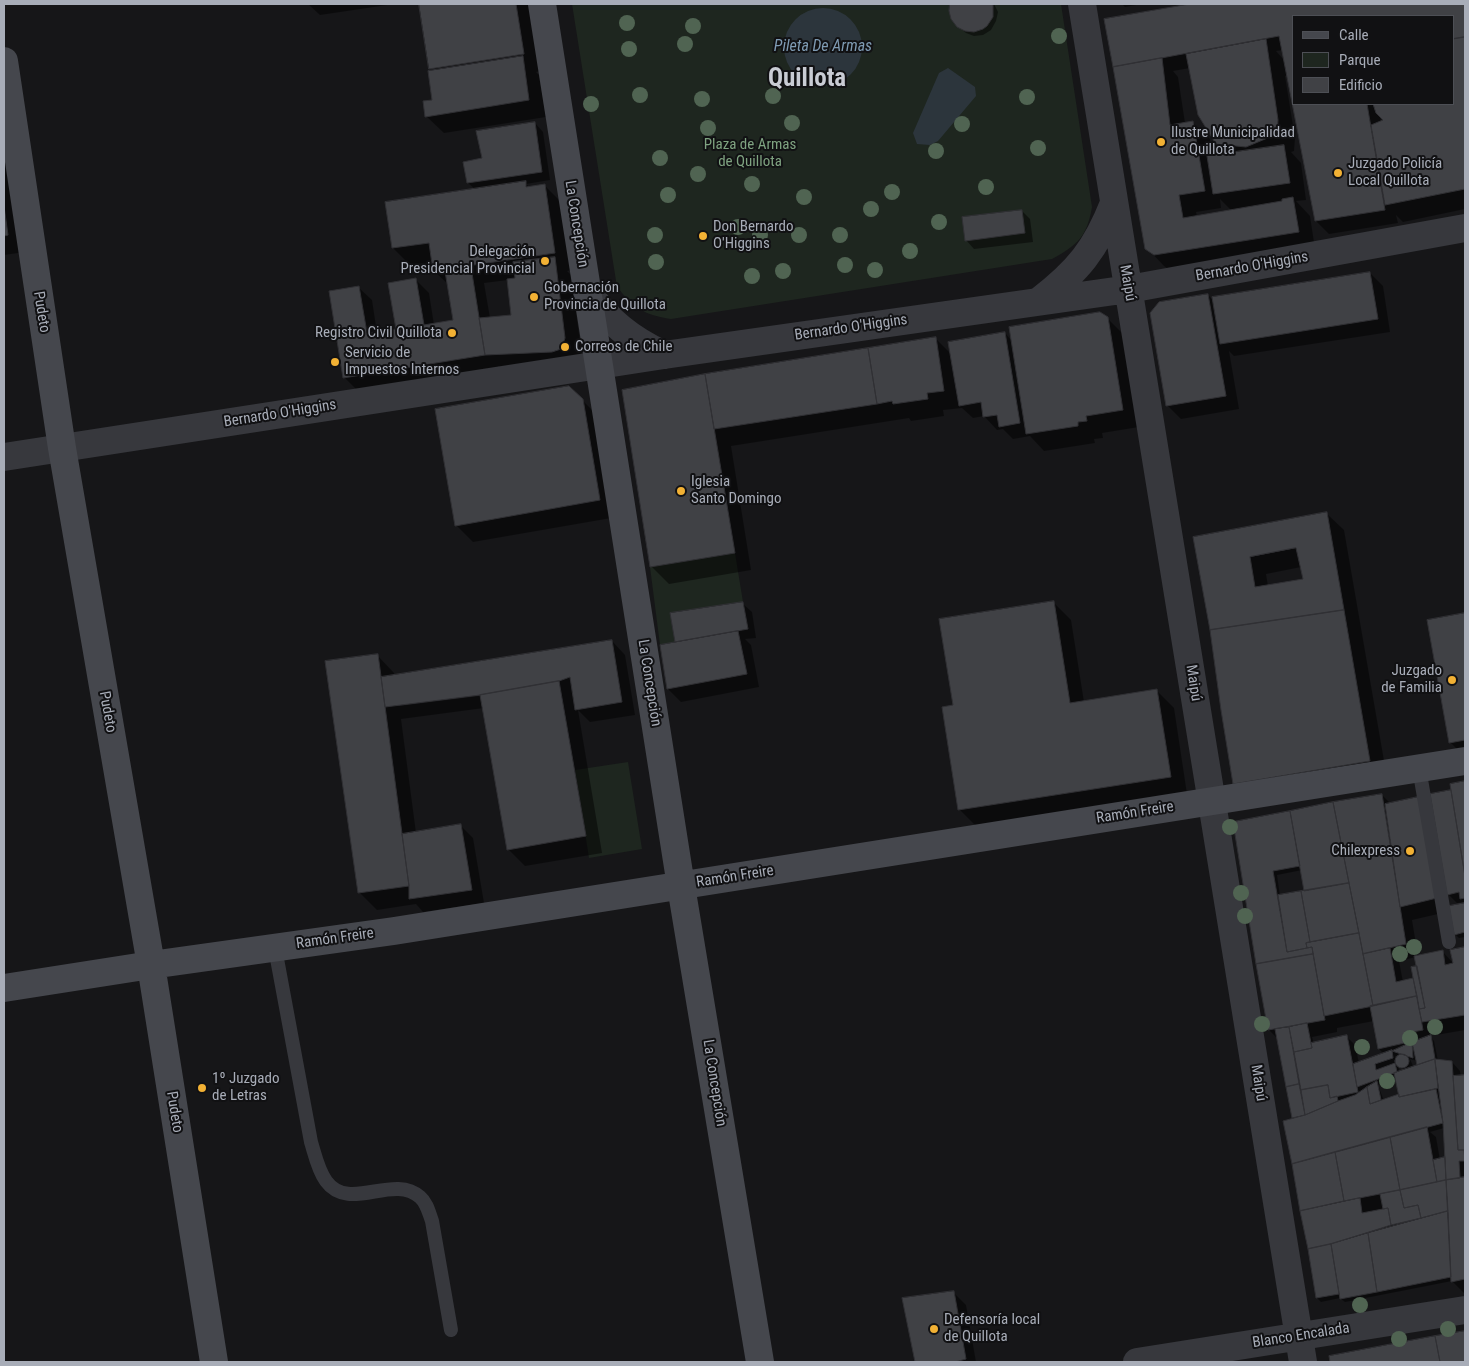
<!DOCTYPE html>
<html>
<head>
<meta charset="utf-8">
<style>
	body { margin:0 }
	#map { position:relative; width:1469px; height:1366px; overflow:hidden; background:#161618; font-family:"Roboto Condensed",sans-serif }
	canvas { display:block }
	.frame { position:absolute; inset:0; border:5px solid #a8adb8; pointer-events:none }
	.legend { position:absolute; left:1292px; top:15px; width:162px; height:90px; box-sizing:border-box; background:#111113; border:1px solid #4d4f55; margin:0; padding:6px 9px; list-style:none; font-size:15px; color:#a8adb8 }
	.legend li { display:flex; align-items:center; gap:10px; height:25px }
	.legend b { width:25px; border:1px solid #4d4f55 }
</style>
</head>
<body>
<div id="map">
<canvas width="1469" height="1366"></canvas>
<div class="frame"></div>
<ul class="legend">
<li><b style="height:6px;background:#45474d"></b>Calle</li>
<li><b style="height:14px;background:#1e261f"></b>Parque</li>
<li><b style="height:14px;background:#404145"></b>Edificio</li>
</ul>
</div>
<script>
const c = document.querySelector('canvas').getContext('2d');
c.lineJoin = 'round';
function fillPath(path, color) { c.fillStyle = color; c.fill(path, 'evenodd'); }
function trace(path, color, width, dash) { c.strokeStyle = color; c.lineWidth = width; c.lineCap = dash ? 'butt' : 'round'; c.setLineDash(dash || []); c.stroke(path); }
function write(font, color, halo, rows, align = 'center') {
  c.font = font + ' "Roboto Condensed",sans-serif'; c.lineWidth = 4; c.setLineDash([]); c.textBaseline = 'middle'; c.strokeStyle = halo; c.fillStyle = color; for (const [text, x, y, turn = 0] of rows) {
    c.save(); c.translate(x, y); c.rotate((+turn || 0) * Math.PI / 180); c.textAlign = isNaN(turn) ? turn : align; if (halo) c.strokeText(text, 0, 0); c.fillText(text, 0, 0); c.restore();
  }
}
fillPath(new Path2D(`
	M572 4H1061L1092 207C1087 236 1078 245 1052 259L671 319C644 315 634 308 617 287Z
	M735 553 743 602 670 613 675 642 660 645 650 567Z
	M628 762 642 849 589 858 575 770Z`), '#1e261f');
fillPath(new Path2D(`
	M784 47a39 39 0 1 1 78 0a39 39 0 1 1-78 0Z
	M948 68 975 87 976 96 938 141 930 145 917 144 913 133 939 73Z`), '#2c353c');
fillPath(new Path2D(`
	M308 4H394L320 15Z
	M420 4H530L540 71 536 72 539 75 546 117 444 133 426 116 434 101V71L430 68Z
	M951 4H994L998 12 996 21 991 30 983 35 974 36 966 33 959 27 950 11Z
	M1122 4H1142L1125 7Z
	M1197 4H1465V209L1403 222 1396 215 1398 223 1329 234 1316 221 1293 104H1453V16H1293L1288 75 1285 76 1295 138 1294 151 1291 152 1301 163 1306 200 1296 201 1310 216 1315 249 1173 272 1164 266 1147 248 1106 20ZM1283 50 1284 60 1276 51ZM1190 68 1217 143 1228 154 1212 156 1210 139 1192 122 1185 123 1178 77 1173 71ZM1380 115 1385 120 1381 122ZM1220 199 1232 211 1197 217 1196 212 1221 208Z
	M535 123 543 132 550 180 526 184 530 188 545 186 562 203 572 270 567 271 571 275 582 356 504 372 498 366V368L358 391 345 378 358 287 372 300 377 333 397 330 416 280 429 293 434 325 454 322 449 285 434 271 433 262 410 265 393 248 476 190 468 183 483 159ZM508 280 512 316 490 318 484 283Z
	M4 139 25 252 4 255Z
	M1022 211 1030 219 1033 242 974 249 966 240Z
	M1370 273 1383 286 1390 332 1234 356 1229 351 1239 409 1181 419 1168 406 1151 314 1208 295 1214 301Z
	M1107 318 1125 336 1139 427 1102 433 1103 438 1094 439 1095 443 1044 451 1030 436 1013 439 1003 429 997 430 984 416 973 418 962 408 943 410 944 416 911 421 909 418 731 446 751 570 669 584 652 567 623 391 935 338 951 354 1005 333 1012 341Z
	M569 387 600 418 617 517 473 542 456 525Z
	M1326 513 1344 530 1387 778 1234 783 1211 630 1194 538ZM1301 567 1304 580 1268 586 1266 574Z
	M1054 603 1071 620 1084 702 1157 691 1174 708 1187 794 976 826 959 809 954 706Z
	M743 604 752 612 756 638 745 639 751 645 759 687 681 702 668 689 661 646 676 643 671 614Z
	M1465 614V755H1463L1450 742 1429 621Z
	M612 641 625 655 635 715 590 722 578 710 602 853 525 866 508 849 484 708 401 719 416 833 460 825 473 838 484 903 423 912 416 904 377 910 359 892 377 655 394 673 395 676ZM486 693 487 695 399 706V704Z
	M1465 782V902L1457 903 1446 892 1449 908 1465 905V937L1459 938 1455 934 1451 911 1412 920 1418 956 1442 951 1454 964 1452 951 1465 948V1030L1436 1035 1429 1028 1431 1037 1434 1041 1438 1061 1452 1062 1460 1071 1461 1077H1465V1294L1452 1281 1345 1302 1340 1298 1321 1302 1317 1298 1285 1121 1293 1119 1278 1039 1269 1030 1235 823 1382 795 1391 804 1453 794 1451 785ZM1302 870 1305 892 1280 896 1277 875ZM1416 957 1418 967 1415 979 1403 982 1399 961ZM1374 1021 1379 1049 1384 1054 1359 1063 1355 1045 1347 1037 1314 1044 1312 1037 1337 1032V1028ZM1404 1054 1396 1059 1395 1056ZM1410 1059 1417 1061 1419 1066 1412 1068 1413 1066ZM1398 1066 1405 1071 1400 1073ZM1396 1078 1400 1095 1384 1101 1378 1085ZM1444 1128 1446 1158 1440 1160 1436 1137 1430 1132Z
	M953 1292 966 1305 976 1362H916L903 1300Z
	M1465 1332V1362H1332L1331 1357Z`), '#0007');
const building = new Path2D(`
	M419 4H516L524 54 429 69Z
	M950 4H993V17L987 26 983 29 974 32 965 31 957 27 951 19 949 11Z
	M1190 4H1465V37L1453 39V16H1293V104H1367L1385 210 1315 221 1279 36 1113 67 1104 19Z
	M1465 37V189L1385 205 1371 125 1383 120 1376 113 1373 104H1453V39Z
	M1266 39 1278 120 1277 134 1246 147 1216 144 1198 115 1186 54Z
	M523 56 529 100 425 117 423 101 432 100 428 71Z
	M1162 58 1170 125 1193 121 1205 191 1179 195 1183 218 1282 201V199L1293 197 1299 232 1154 255 1145 249 1113 67Z
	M535 122 542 172 467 183 463 162 482 158 476 131Z
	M1284 145 1290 183 1213 194 1207 156Z
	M526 181V187L545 184 555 253 433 271 429 243 392 248 385 202Z
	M4 206 8 235 4 236Z
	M1022 210 1025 233 965 241 962 217Z
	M555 257 565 338 561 349 552 352 485 355 479 318 511 315 507 279 515 278 513 262Z
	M471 267 485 355 343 378 329 291 359 286 367 333 396 329 388 283 416 278 424 325 453 320 445 271Z
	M1370 272 1378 319 1220 344 1212 297Z
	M1208 294 1226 396 1166 406 1150 313 1159 302Z
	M1100 312 1108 317 1123 410 1086 416 1087 421 1078 422V426L1026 434 1009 327Z
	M1005 332 1020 423 999 427 997 415 983 417 981 402 959 406 948 342Z
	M936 337 944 391 927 393 928 399 893 404 892 401 877 404 868 348Z
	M868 348 877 404 714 429 705 374Z
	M705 374 735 553 650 567 622 390Z
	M569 386 583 399 600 500 455 526 435 409Z
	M1327 512 1344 610 1210 630 1193 537ZM1296 548 1303 579 1255 587 1250 557Z
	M1054 601 1070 703 1157 689 1171 777 958 810 942 707 953 705 939 619Z
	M743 602 748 629 675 642 670 613Z
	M1344 610 1370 761 1233 784 1221 710 1210 630Z
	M1465 613V740L1449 743 1427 620Z
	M738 631 747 674 667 689 660 645Z
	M612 640 622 702 575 710 570 677 559 681 480 695 385 707 381 677Z
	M378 654 409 886 358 893 325 661Z
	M559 681 586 836 507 850 480 695Z
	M1465 781V876L1450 784Z
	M1451 790 1465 876V898L1460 899 1459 892 1447 895 1430 794Z
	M1382 794 1406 944 1363 954 1333 802Z
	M1418 797 1437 898 1400 907 1385 804Z
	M1333 802 1349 883 1304 891 1290 811Z
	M1290 811 1300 866 1273 871 1287 952 1312 947 1313 954 1256 964 1233 822Z
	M461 824 472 890 409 899V886L402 834Z
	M1349 883 1359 933 1310 942 1301 891Z
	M1301 891 1310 942 1306 943 1307 948 1287 952 1278 895Z
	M1465 903V932L1454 935 1449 906Z
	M1359 933 1373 1006 1324 1016 1312 947 1307 948 1306 943Z
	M1465 947V1015L1422 1022 1419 1009 1425 1008 1414 956 1443 950 1445 965 1453 963 1450 950Z
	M1390 948 1396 982 1413 978 1417 996 1373 1006 1363 954Z
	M1313 954 1325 1020 1268 1030 1256 964Z
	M1417 966 1425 1008 1419 1009 1411 967Z
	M1417 996 1423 1030 1407 1033 1409 1042 1378 1049 1370 1006Z
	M1307 1023 1312 1048 1294 1052 1289 1027Z
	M1289 1027 1299 1084 1286 1087 1275 1029Z
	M1347 1035 1358 1092 1330 1098 1328 1085 1301 1090 1294 1052 1312 1048 1311 1043Z
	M1431 1035 1435 1059 1417 1065 1412 1042Z
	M1412 1042 1413 1058 1392 1051Z
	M1392 1050 1393 1058 1375 1064 1376 1070 1395 1063 1397 1072 1357 1087 1353 1064Z
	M1395 1061a7 7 0 1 1 14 0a7 7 0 1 1-14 0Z
	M1435 1059 1452 1061 1458 1150H1464L1465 1161H1459L1460 1178 1446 1180 1443 1123Z
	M1435 1059 1438 1088 1399 1097 1394 1073Z
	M1465 1075V1150H1458L1453 1076Z
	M1377 1081 1381 1100 1370 1104 1367 1087Z
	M1299 1084 1305 1115 1292 1118 1286 1087Z
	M1328 1085 1330 1098 1337 1096 1338 1101 1305 1115 1301 1090Z
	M1367 1087 1370 1104 1399 1094V1097L1436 1089 1443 1123 1292 1164 1283 1121 1305 1115 1338 1101 1355 1095Z
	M1427 1127 1437 1182 1400 1190 1390 1137Z
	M1390 1137 1400 1190 1344 1201 1335 1152Z
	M1335 1152 1344 1201 1300 1211 1292 1164Z
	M1445 1157 1446 1180 1437 1182 1433 1160Z
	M1465 1177V1279L1451 1282 1446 1180Z
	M1446 1180 1448 1211 1421 1218 1418 1205 1404 1208 1400 1190Z
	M1400 1190 1404 1208 1418 1205 1421 1218 1391 1225 1388 1208 1383 1209 1380 1194Z
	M1360 1198 1362 1213 1388 1208 1391 1225 1331 1244 1308 1249 1300 1211Z
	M1448 1211 1451 1277 1377 1292 1368 1233Z
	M1368 1233 1377 1292 1340 1299 1331 1244Z
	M1331 1244 1339 1294 1316 1298 1308 1249Z
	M954 1291 966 1359 955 1362H915L902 1298Z
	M1465 1331V1362H1440L1435 1336Z
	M1435 1336 1440 1362H1330L1329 1356Z`);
fillPath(building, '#404145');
trace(building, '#303034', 1);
trace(new Path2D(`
	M1419 768 1449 942
	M275 948 311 1142C315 1155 318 1170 326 1181 349 1213 393 1173 420 1197 427 1203 429 1213 432 1221L451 1330`), '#37383d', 14);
trace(new Path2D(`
	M1082 4 1303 1362
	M587 291C609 322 630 339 664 355
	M1039 301C1078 271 1096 249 1114 203
	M4 457 664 355 1129 289 1465 228
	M1137 1362 1465 1310`), '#37383d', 28);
trace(new Path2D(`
	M542 4 681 886 760 1362
	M4 61 62 448 151 965 214 1362
	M4 988 151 965 394 931 1465 761`), '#45474d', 28);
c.fillStyle = '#506452';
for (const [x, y] of [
	[627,23],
	[693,26],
	[1059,36],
	[685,44],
	[629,49],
	[640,95],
	[773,96],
	[1027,97],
	[702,99],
	[591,104],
	[792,123],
	[962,124],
	[708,128],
	[1038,148],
	[936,151],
	[660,158],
	[698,174],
	[752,184],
	[986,187],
	[892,192],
	[668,195],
	[804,197],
	[871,209],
	[939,222],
	[738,227],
	[655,235],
	[760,235],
	[799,235],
	[840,235],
	[910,251],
	[656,262],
	[845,265],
	[875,270],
	[783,271],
	[752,276],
	[1230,827],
	[1241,893],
	[1245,916],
	[1414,947],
	[1400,954],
	[1262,1024],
	[1435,1027],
	[1410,1038],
	[1362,1047],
	[1387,1081],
	[1360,1305],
	[1448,1329],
	[1399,1339]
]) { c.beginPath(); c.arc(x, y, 8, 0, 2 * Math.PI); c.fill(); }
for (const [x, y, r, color] of [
	[1161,142,5,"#f2b134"],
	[1338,173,5,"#f2b134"],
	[703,236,5,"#f2b134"],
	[545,261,5,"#f2b134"],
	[534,297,5,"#f2b134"],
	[452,333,5,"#f2b134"],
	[565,347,5,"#f2b134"],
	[335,362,5,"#f2b134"],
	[681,491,5,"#f2b134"],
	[1452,680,5,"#f2b134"],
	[1410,851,5,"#f2b134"],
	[202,1088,5,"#f2b134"],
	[934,1329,5,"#f2b134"]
]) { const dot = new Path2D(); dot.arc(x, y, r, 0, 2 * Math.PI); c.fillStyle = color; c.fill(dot); trace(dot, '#111113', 2); }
write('15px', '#a8adb8', '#111113', [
	["Ilustre Municipalidad",1171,133],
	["de Quillota",1171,150],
	["Juzgado Policía",1348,164],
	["Local Quillota",1348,181],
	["Don Bernardo",713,227],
	["O'Higgins",713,244],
	["Delegación",535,252,"right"],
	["Presidencial Provincial",535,269,"right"],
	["Gobernación",544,288],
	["Provincia de Quillota",544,305],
	["Registro Civil Quillota",442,333,"right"],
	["Correos de Chile",575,347],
	["Servicio de",345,353],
	["Impuestos Internos",345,370],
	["Iglesia",691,482],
	["Santo Domingo",691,499],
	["Juzgado",1442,671,"right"],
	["de Familia",1442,688,"right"],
	["Chilexpress",1400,851,"right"],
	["1º Juzgado",212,1079],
	["de Letras",212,1096],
	["Defensoría local",944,1320],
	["de Quillota",944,1337]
], 'left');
write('15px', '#7fa381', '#111113', [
	["Plaza de Armas",750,145],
	["de Quillota",750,162]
]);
write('15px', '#a8adb8', '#111113', [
	["La Concepción",576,224,81],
	["Bernardo O'Higgins",1252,267,-10],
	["Maipú",1127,283,80],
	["Pudeto",41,312,81],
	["Bernardo O'Higgins",851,328,-8],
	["Bernardo O'Higgins",280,414,-9],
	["La Concepción",649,683,81],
	["Maipú",1193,683,81],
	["Pudeto",107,712,80],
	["Ramón Freire",1135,813,-9],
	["Ramón Freire",735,877,-9],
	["Ramón Freire",335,939,-8],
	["La Concepción",714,1083,81],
	["Maipú",1258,1083,81],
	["Pudeto",174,1112,81],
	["Blanco Encalada",1301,1336,-9]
]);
write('italic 16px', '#7f9bb3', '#111113', [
	["Pileta De Armas",823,47]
]);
write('bold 25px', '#c9ccd4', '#111113', [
	["Quillota",807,80]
]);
</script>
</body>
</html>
